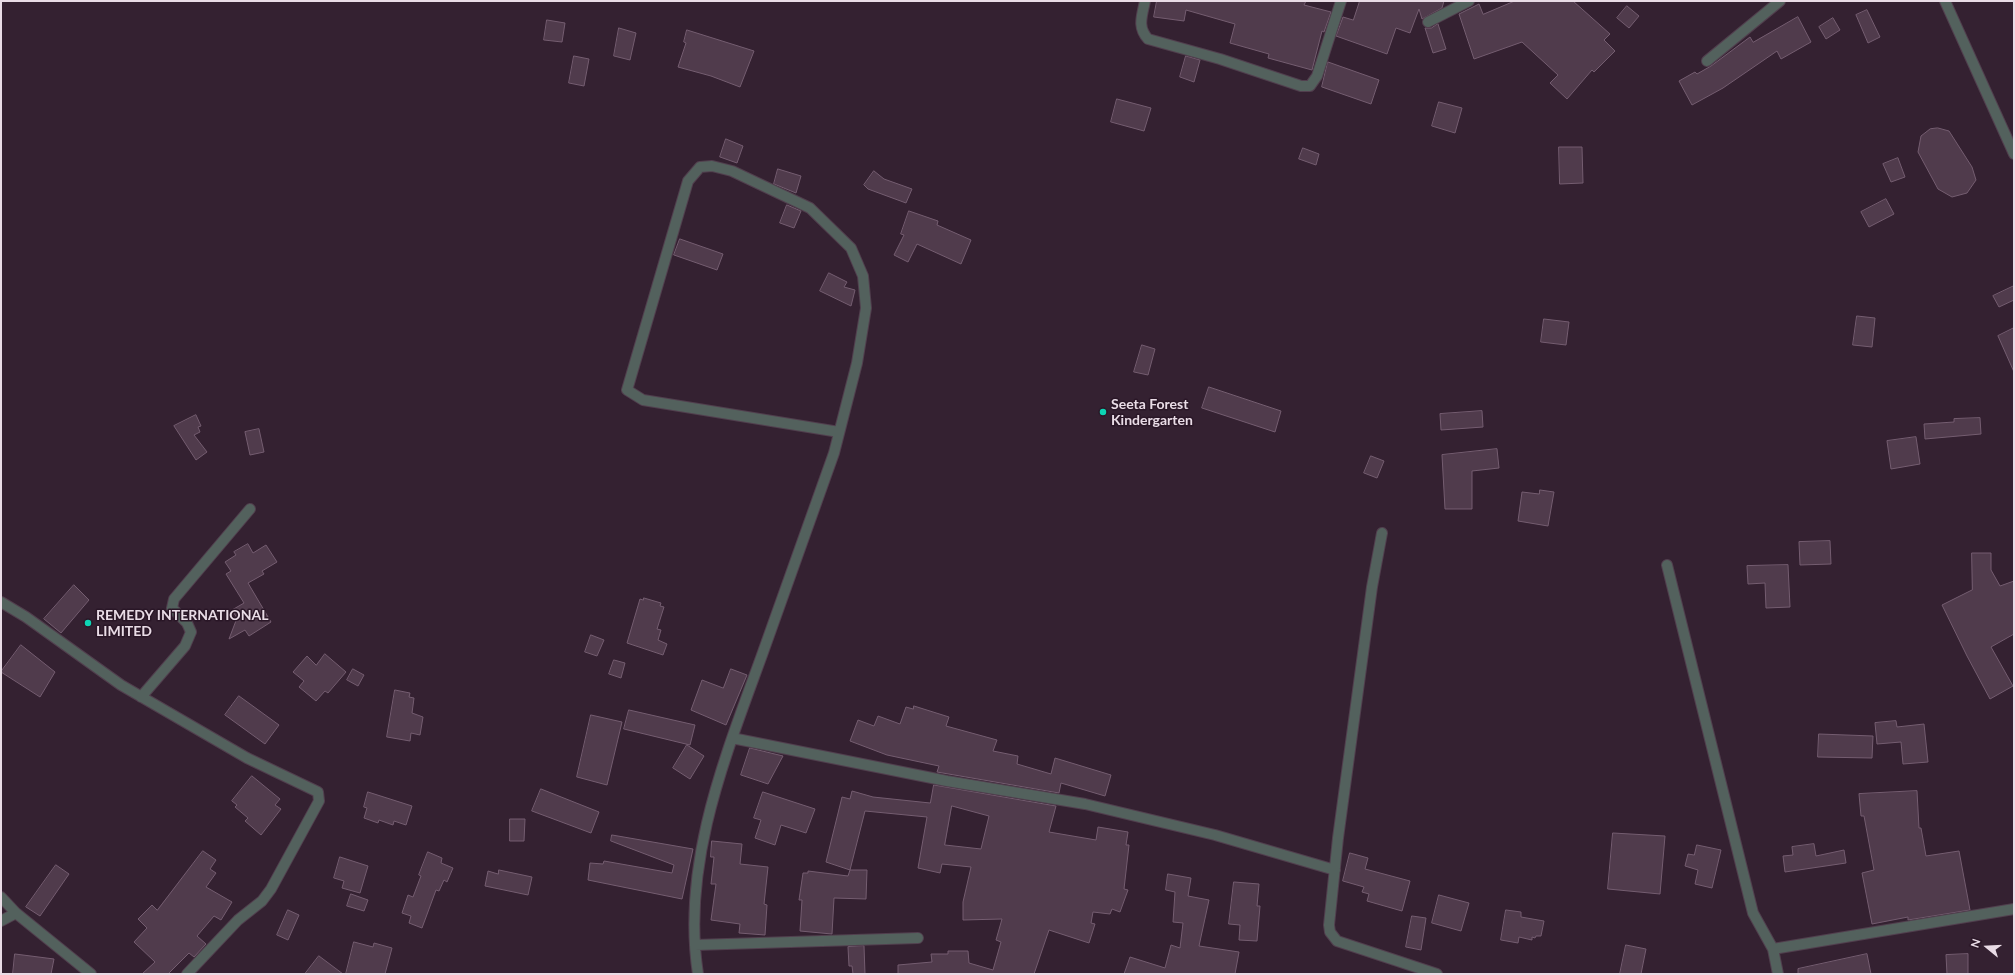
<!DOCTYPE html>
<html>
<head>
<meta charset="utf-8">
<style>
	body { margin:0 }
	#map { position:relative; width:2015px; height:975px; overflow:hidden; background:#342131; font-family:Lato,sans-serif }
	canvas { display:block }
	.frame { position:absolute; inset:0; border:2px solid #e9dce6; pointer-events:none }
	.north { position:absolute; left:1967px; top:927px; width:40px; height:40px; -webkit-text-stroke:3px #2a1727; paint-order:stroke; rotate:288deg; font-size:11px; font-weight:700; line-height:16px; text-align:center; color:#e9dce6 }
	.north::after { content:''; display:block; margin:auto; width:14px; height:18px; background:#e9dce6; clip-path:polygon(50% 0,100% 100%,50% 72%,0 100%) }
</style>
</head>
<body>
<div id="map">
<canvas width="2015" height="975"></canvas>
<div class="frame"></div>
<div class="north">N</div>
</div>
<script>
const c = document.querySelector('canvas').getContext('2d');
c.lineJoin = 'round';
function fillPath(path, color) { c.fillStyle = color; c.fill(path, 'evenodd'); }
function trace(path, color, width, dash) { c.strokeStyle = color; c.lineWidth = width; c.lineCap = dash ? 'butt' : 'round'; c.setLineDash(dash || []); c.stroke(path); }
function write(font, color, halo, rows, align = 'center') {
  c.font = font + ' Lato,sans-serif'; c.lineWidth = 3; c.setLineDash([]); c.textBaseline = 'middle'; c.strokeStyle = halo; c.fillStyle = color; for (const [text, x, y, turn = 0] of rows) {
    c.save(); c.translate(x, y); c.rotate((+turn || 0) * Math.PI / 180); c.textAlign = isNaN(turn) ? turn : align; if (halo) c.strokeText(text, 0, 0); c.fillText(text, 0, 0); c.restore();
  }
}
const building = new Path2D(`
	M1157 1H1306L1304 5 1331 12 1324 32 1322 31 1312 70 1268 58 1269 54 1230 43 1235 24 1186 10 1184 21 1154 17Z
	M1360 1H1444L1442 8 1422 19 1419 9 1410 33 1396 28 1387 54 1336 36 1343 17 1353 20Z
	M1515 1H1573L1610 34 1604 40 1615 51 1594 72 1592 70 1567 99 1550 83 1558 75 1522 42 1474 59 1459 14 1479 4 1483 14Z
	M1627 6 1639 16 1629 28 1617 18Z
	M1867 10 1880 37 1868 43 1856 15Z
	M1798 17 1811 42 1781 59 1777 51 1723 88 1692 105 1679 81 1695 72 1697 74 1711 66 1750 37 1753 42Z
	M1833 18 1840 30 1826 39 1819 27Z
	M547 20 565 23 562 42 544 40Z
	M1438 24 1446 49 1433 53 1425 28H1431Z
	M619 28 636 33 630 60 614 56Z
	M687 30 754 51 740 87 711 76 678 67 686 43 684 42Z
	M574 56 589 59 584 86 569 83Z
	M1186 56 1200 60 1194 82 1180 77Z
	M1328 62 1379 80 1371 104 1322 87Z
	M1117 99 1151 108 1144 131 1111 122Z
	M1439 102 1462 108 1455 133 1432 126Z
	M1938 128 1949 131 1972 167 1976 180 1967 193 1952 197 1938 189 1918 152 1921 136 1930 129Z
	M726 139 743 146 737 163 720 157Z
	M1559 147H1582L1583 183 1560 184Z
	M1303 148 1319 154 1316 165 1299 159Z
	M1898 158 1905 177 1891 182 1883 164Z
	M778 169 801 176 796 193 774 184Z
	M874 171 884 179 912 189 906 203 868 189 864 185Z
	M1886 199 1894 214 1869 227 1861 212Z
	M787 205 801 211 794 228 780 223Z
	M909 211 938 221 937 225 971 240 961 264 917 244 908 262 894 255 904 235 901 234Z
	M680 239 723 254 717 270 674 255Z
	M829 273 847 282 844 287 855 290 851 306 820 291Z
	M2014 286V300L1999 307 1993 296Z
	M1857 316 1875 318 1872 347 1853 345Z
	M1544 319 1569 322 1566 345 1541 342Z
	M2014 328V372L1998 336Z
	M1142 345 1155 349 1148 375 1134 372Z
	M1209 387 1281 411 1275 432 1202 408Z
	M1482 411 1483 427 1441 430 1440 414Z
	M196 415 201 426 198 427 200 432 194 435 207 452 196 460 174 426Z
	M1980 418 1981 434 1925 439 1924 424 1954 422V419Z
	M259 429 264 452 250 455 245 432Z
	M1916 437 1920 464 1891 469 1887 441Z
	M1497 449 1499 468 1472 471V509H1445L1442 455Z
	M1371 456 1384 461 1377 478 1364 473Z
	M1540 490 1554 492 1548 526 1518 521 1522 492 1539 494Z
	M1830 541 1831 564 1800 565 1799 542Z
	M248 544 253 553 266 545 277 562 262 571 264 574 248 583 271 622 249 636 245 630 229 639 237 618 232 610 244 603 226 574 231 571 225 562 236 555 234 552Z
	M1972 553H1991V570L2000 586 2014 581V634L1991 647 2013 686 1990 699 1967 656 1942 605 1972 590Z
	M1788 565 1790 607 1766 608 1765 583 1748 584 1747 566Z
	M74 585 89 600 61 633 44 619Z
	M644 598 661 603 660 606 664 607 657 629 661 630 658 640 667 644 663 655 627 643 640 599 643 600Z
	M591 635 604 640 597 656 585 652Z
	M21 645 55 672 40 697 1 672Z
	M325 654 346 672 328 693 325 691 316 701 299 687 304 681 293 672 307 656 316 665Z
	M614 660 625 663 621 678 609 674Z
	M353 669 364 675 358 686 347 680Z
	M731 669 747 675 726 725 691 710 702 680 723 688Z
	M395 690 410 693 409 697 414 698 412 713 423 717 420 735 411 733 410 741 387 737Z
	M239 696 279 725 265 744 225 715Z
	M914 706 949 717 946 726 997 740 993 751 1018 756 1017 764 1051 774 1055 758 1111 775 1105 796 1061 783 1059 793 937 772 939 766 887 755 850 741 858 720 874 726 878 716 900 724 906 707 913 709Z
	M629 710 695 725 690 745 624 729Z
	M591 715 622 722 607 785 577 777Z
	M1896 721 1897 727 1924 724 1928 762 1903 764 1901 742 1877 744 1875 723Z
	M1819 734 1873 736 1872 758 1818 757Z
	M687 745 704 756 690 779 673 768Z
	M750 748 783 756 768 784 741 775Z
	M252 776 280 799 275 805 281 809 261 835 245 821 248 818 235 807 237 805 232 801Z
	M934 785 1056 806 1049 832 1096 840 1098 827 1128 832 1126 845H1129L1124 889 1128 890 1120 912 1112 909 1110 914 1093 912 1091 923 1095 924 1089 943 1049 930 1034 974H898V965L932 962 931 954H948V951H968L969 963 993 970 1001 942 996 940 1002 919 963 920V902L971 867 942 864 940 873 918 868 927 817 865 811 850 870H867L866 899 834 898 832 934 800 931 802 900H799L803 873H808V871L848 876 850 870 826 862 842 797 850 799 852 791 873 797 930 803ZM952 806 989 816 981 849 945 845Z
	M541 789 599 812 591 833 532 811Z
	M1917 791 1919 828H1921L1926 856 1959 851 1970 910 1908 920V917L1872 924 1862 873 1874 870 1864 816H1861L1859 794Z
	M368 792 412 806 406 825 394 821 393 825 379 820 378 823 364 818 367 808 364 807Z
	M763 792 815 809 806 833 781 825 775 845 755 838 761 820 754 818Z
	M510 819H525L524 841H510Z
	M1613 833 1665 836 1660 894 1608 889Z
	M612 835 693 849 682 899 588 880 590 863 603 864 604 861 672 873 674 865 611 841Z
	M712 841 742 844 740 864 768 867 764 904 767 905 765 935 739 933 740 924 711 920 716 884H711L714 857H711Z
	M1814 844 1816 856 1844 850 1846 863 1785 872 1783 856 1793 855 1792 847Z
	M1697 845 1721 850 1712 888 1695 884 1698 870 1685 866 1688 854 1694 855Z
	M203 851 216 860 210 869 216 873 206 887 232 902 221 920 214 916 197 936 206 944 194 957 189 953 168 974H142L155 962 134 942 147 928 138 919 152 905 157 910Z
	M428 852 442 858 441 863 453 868 447 882 444 880 439 891 436 890 422 928 409 923 411 916 402 913 408 895 413 897 421 876 419 875Z
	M1350 853 1368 858 1365 869 1410 881 1402 911 1367 901 1369 894 1362 892 1364 887 1343 881Z
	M340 857 368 866 360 893 342 888 344 881 334 878Z
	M56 865 69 874 40 916 26 907Z
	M499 870 532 877 528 895 485 886 488 871 498 874Z
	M1168 874 1191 878 1188 896 1209 900 1199 946 1239 952 1235 974H1124L1130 957 1165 968 1171 945 1180 948 1183 923 1173 922 1175 892 1166 890Z
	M1234 882 1259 884 1257 906H1260L1257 941 1239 940 1240 925 1229 924Z
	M351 894 368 900 364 911 347 906Z
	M1439 895 1469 903 1461 931 1432 923Z
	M288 910 299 915 288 940 277 935Z
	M1506 910 1521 912V917L1544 921 1541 936H1536L1535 938 1532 937V940L1519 937 1518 943 1501 940Z
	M1412 916 1426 918 1421 950 1406 947Z
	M354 942 373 947 374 943 392 948 385 974H346Z
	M1626 945 1646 949 1641 974H1620Z
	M864 946 865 974H853L852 966H849L848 947Z
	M15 954 54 959 51 974H13Z
	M1867 954 1871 974H1798V969Z
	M1968 954V974H1947L1946 955Z
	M319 956 343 974H305Z`);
fillPath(building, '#503b4c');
trace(building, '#745d70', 1);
const minor = new Path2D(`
	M1145 1C1142 16 1137 27 1148 39L1220 59 1301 86H1310L1317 76 1341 1
	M1945 1 2014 154
	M1428 22 1469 1
	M1707 61 1780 1
	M1382 533 1372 587 1338 838 1329 925 1330 932 1337 941 1437 974
	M1667 565 1753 913 1773 949
	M1 602 26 617 121 685 247 758 318 792 319 801 271 889 262 901 238 920 187 974
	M141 697 185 646 191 632 187 623 172 608 174 599 250 509
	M732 738 947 781 1085 804 1215 835 1335 870
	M1 897 16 913 91 974
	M1 921 16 913
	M695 945 918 938
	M698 974C681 864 725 757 762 655 786 588 810 521 834 453L857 363 866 308 863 276 851 248 810 208 732 171 712 166 700 167 688 181 627 390 643 400 839 432
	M1778 974 1773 949 2014 909`);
trace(minor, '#513f4e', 12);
trace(minor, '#53615d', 10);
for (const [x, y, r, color] of [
	[1103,412,4,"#0dd5b5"],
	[88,623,4,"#0dd5b5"]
]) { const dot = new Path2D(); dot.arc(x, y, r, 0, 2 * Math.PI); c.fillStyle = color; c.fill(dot); trace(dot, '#2a1727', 1.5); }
write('bold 14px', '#e9dce6', '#2a1727', [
	["Seeta Forest",1111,404],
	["Kindergarten",1111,420],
	["REMEDY INTERNATIONAL",96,615],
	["LIMITED",96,631]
], 'left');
</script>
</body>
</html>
